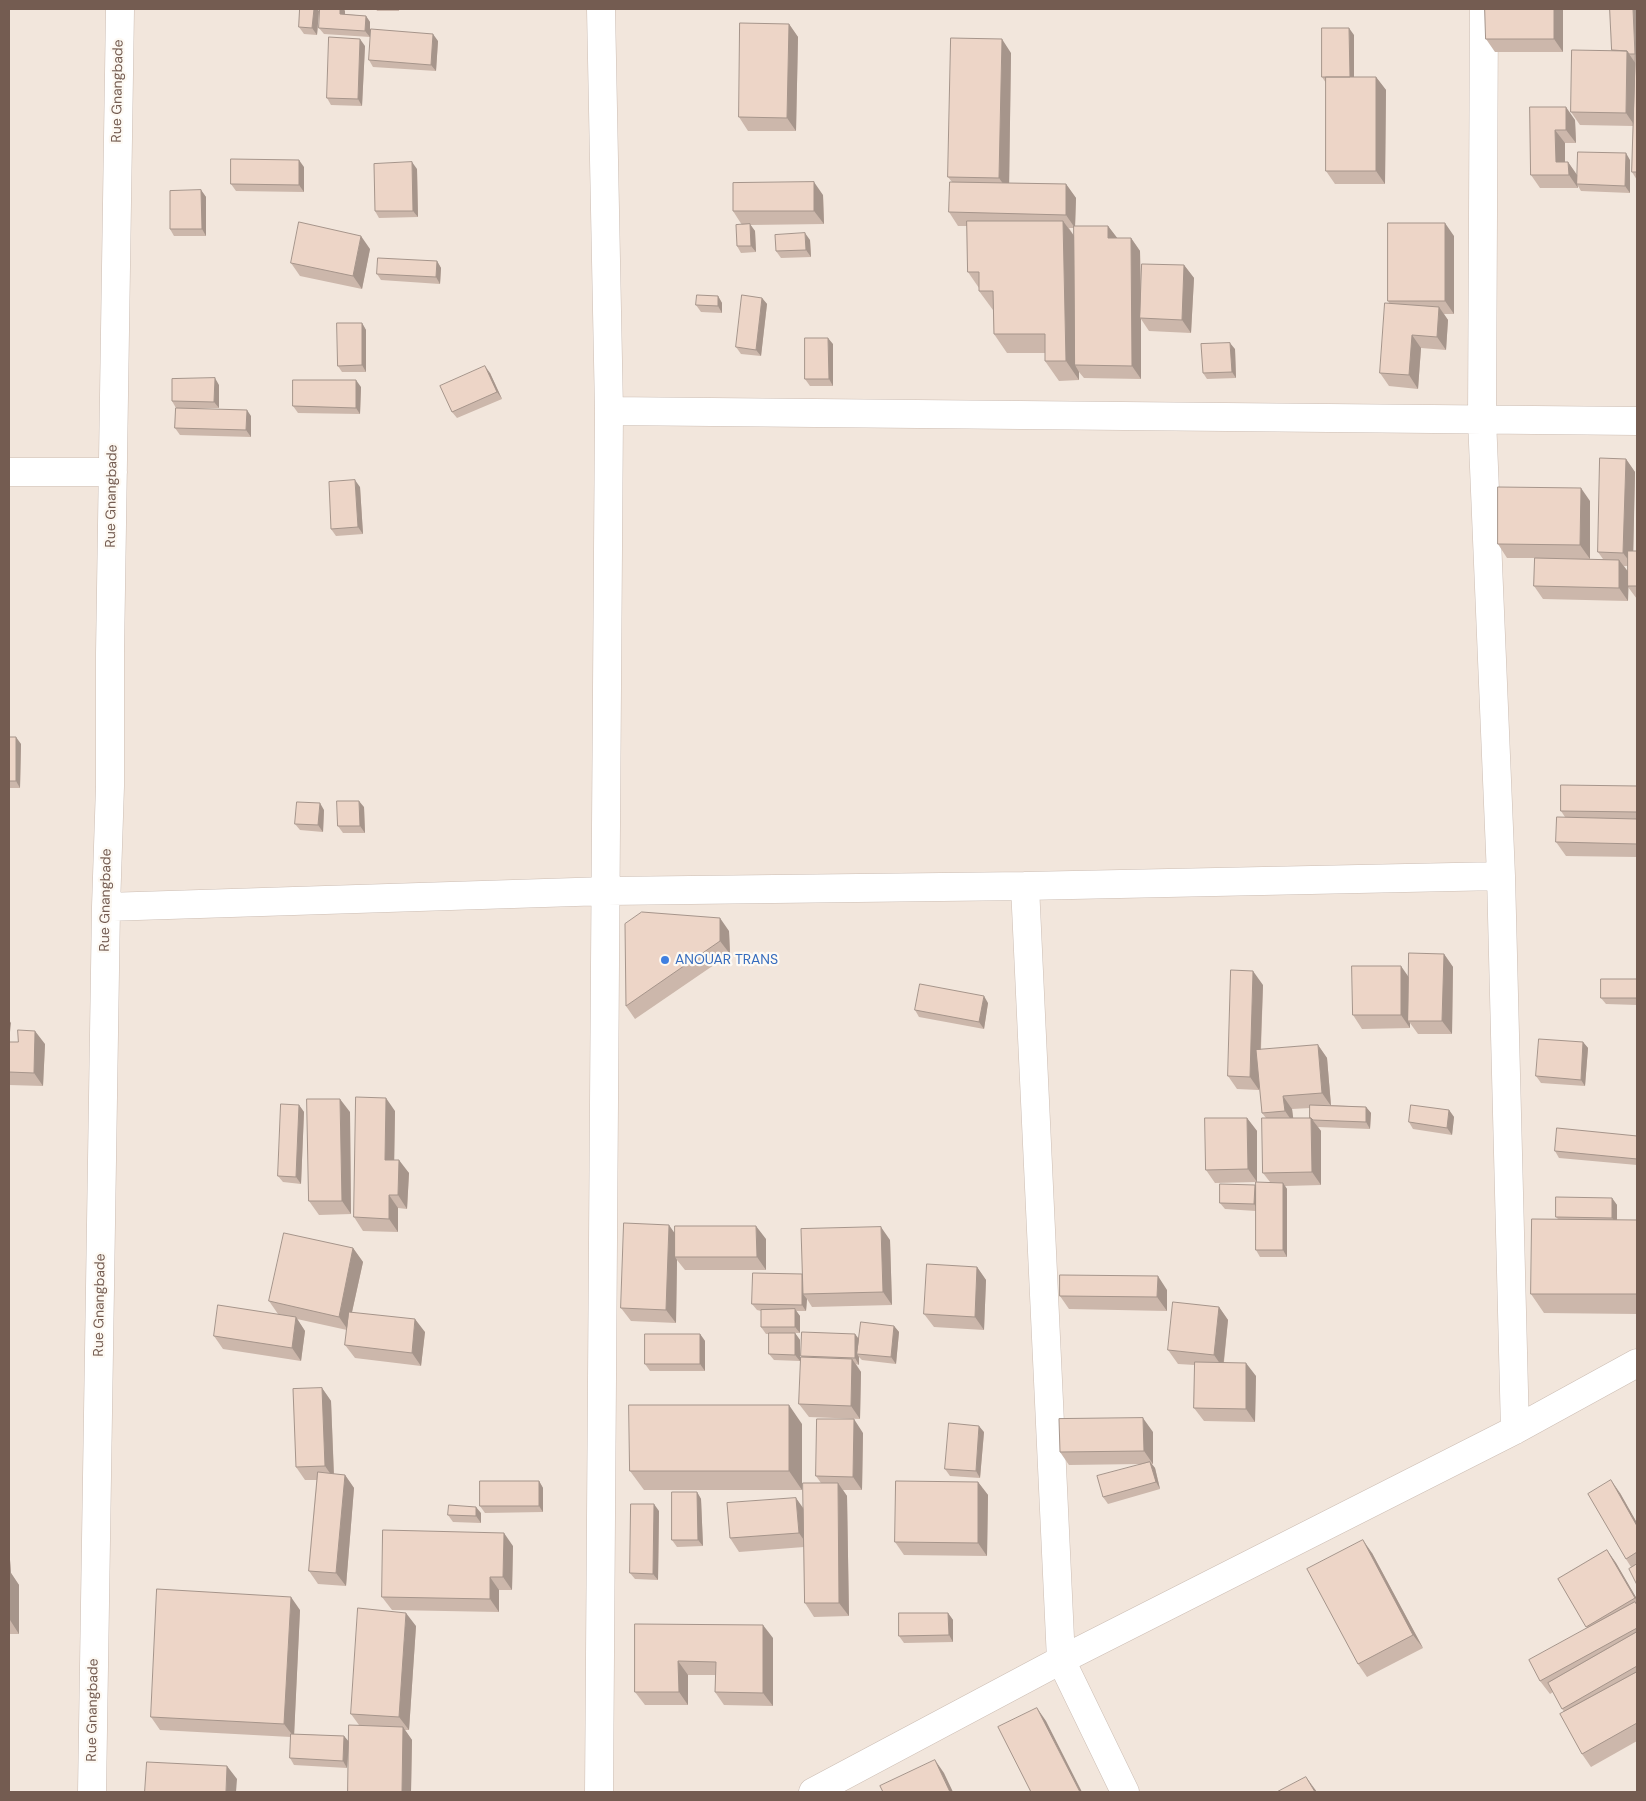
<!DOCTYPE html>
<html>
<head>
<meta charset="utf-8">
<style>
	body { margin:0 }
	#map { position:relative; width:1646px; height:1801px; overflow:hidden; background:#fbf5ec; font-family:"DM Sans",sans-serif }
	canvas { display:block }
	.frame { position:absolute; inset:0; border:10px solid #745c51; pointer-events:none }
</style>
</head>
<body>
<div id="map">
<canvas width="1646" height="1801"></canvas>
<div class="frame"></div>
</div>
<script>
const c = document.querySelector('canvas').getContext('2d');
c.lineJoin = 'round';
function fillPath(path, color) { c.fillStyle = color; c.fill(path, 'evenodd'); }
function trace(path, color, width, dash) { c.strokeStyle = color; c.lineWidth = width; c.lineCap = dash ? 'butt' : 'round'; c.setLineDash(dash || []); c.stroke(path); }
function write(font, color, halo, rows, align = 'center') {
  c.font = font + ' "DM Sans",sans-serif'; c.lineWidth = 4.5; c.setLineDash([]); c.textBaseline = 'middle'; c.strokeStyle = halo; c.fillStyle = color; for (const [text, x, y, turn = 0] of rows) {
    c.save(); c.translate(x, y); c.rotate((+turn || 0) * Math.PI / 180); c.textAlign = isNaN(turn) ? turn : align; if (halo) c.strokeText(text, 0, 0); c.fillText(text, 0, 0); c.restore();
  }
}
fillPath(new Path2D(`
	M9 9H1637V1792H9Z`), '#f2e6dc');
const minor = new Path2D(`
	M1484 9 1482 419 1501 876 1515 1430
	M609 411 1637 421
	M9 472H113
	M1025 886 1061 1660 1125 1792
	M106 907 607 891 1025 886 1501 876
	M92 1792 106 907 110 786V653L120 9
	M599 1792 609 411 601 9
	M813 1792 1061 1660 1515 1430 1637 1363`);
trace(minor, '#ccbdb3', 29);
trace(minor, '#fff', 28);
fillPath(new Path2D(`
	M300 9H317L319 11 317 35 304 34 299 27Z
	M376 9H399V11H377Z
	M1485 9H1563V52H1495L1486 39Z
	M1610 9H1635L1637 11V180L1632 172 1633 126 1580 125 1571 112 1612 50Z
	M345 11V14L366 16 370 22V37L324 34 319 28Z
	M789 24 798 37 796 131H748L739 117Z
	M1354 35V77H1376L1386 90 1385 184H1335L1326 171V83L1322 77Z
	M438 41 436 71 373 67 369 60Z
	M365 46 362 106 331 105 327 98Z
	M1011 53 1009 183 1066 184 1076 198 1075 226H1108L1117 238H1131L1140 251 1141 296 1184 265 1194 278 1191 333 1149 331 1141 319V379L1084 378 1079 372V380L1059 381 1045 361V353H1007L994 334 993 310 979 291V288L968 272 967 226H958L949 212 952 182 948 177ZM1069 228H1074V236Z
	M1530 107 1575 120 1576 143H1565V162H1568L1577 175 1630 160V193L1581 191 1578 186V188H1540L1531 175Z
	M304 167V192L236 191 231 184Z
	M417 169 418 217 379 218 375 211Z
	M201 190 206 197V236H174L170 229Z
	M823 195 824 224 750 225 755 231 756 252 741 253 737 246 742 225 733 211Z
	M1454 236V314H1444L1448 320 1446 350 1421 348 1418 389 1389 386 1380 373 1389 303 1388 301Z
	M810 240 811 257 781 258 776 251Z
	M370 249 362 289 300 276 291 263Z
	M437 261 441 268 440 284 381 280 377 274Z
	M718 296 722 303V313L701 312 696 305Z
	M762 298 767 304 761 356 741 354 736 347Z
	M362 323 366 330V372H342L338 366Z
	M833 344V386H810L805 379Z
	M1235 349 1236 378 1207 379 1203 373Z
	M490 373 502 399 457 418 452 412Z
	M219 385V408H193L251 416V437L180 435 175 428 176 408 172 401Z
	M361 387 360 414 298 413 293 406Z
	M1626 459 1635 472 1633 551H1637V599L1628 587V601L1543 599 1534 586 1535 558H1507L1498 544 1590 501V559H1603L1598 552ZM1624 566H1628V572Z
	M360 487 363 534 336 536 331 529Z
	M9 737 21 744 20 788H9Z
	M1637 786V857L1566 856 1556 842 1565 817 1561 811Z
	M364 807 365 833H343L338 826Z
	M324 810 323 832 300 830 295 824Z
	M729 931 730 954 635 1019 626 1006Z
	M1444 954 1453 967 1452 1034H1418L1410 1023V1028L1362 1029 1353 1015 1409 978Z
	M1637 979V1005L1606 1004 1601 998Z
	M1263 985 1261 1050 1318 1045 1327 1058 1331 1105 1366 1107 1371 1113 1370 1129 1318 1127 1321 1131V1185L1285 1186 1287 1189V1257H1260L1256 1250V1211L1225 1209 1220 1203 1256 1187V1182L1215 1183 1206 1170 1247 1118 1257 1131V1182H1270L1263 1173 1266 1118 1262 1113 1260 1084 1259 1090 1237 1089 1228 1076ZM1310 1108V1118H1293L1292 1109Z
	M988 1003 984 1029 919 1017 915 1010Z
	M9 1042 45 1044 43 1086 9 1085Z
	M1583 1042 1588 1048 1585 1086 1541 1083 1536 1076Z
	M299 1105 304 1112 301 1184 283 1182 278 1176Z
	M1449 1110 1454 1117 1452 1135 1413 1129 1409 1122Z
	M395 1111 394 1160 409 1173 407 1209 398 1208V1232L363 1231 354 1217Z
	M350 1112 351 1214 319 1215 309 1201Z
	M1637 1136V1165L1559 1158 1555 1151Z
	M1612 1198 1617 1205V1220H1637V1314L1544 1313 1531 1294 1558 1219 1556 1217Z
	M675 1233 766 1239V1270H685L677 1260 676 1323 631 1321 621 1308Z
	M890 1240 892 1305 812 1307 807 1299 806 1311H796L800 1316V1333H795L800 1340V1361L774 1360 769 1354V1334H766L761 1327V1311L757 1310 752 1304 802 1274Z
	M353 1248 363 1262 352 1312 425 1332 421 1366 355 1358 345 1345 347 1330 297 1319 305 1331 301 1361 223 1349 214 1336 278 1314 269 1301Z
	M977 1267 986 1280 984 1330 934 1327 924 1314Z
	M1167 1290V1311L1069 1309 1060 1296Z
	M1219 1307 1228 1320 1224 1362 1256 1376 1255 1422 1204 1421 1194 1408 1195 1365 1178 1364 1168 1350Z
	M894 1326 899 1332 896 1364 862 1360 859 1357V1365L856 1364 861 1372 860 1419 809 1417 799 1404 802 1357 801 1356 855 1334 859 1339Z
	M700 1334 705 1341V1371H650L645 1364Z
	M322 1388 331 1401 334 1474 345 1475 354 1488 346 1586 318 1584 309 1571 317 1480H305L296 1467Z
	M802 1424V1490H644L630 1471Z
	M984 1432 980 1478 950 1476 945 1469Z
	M1153 1432V1464H1152L1155 1468 1160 1489 1108 1504 1103 1497 1140 1464 1069 1465 1060 1452Z
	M863 1433 862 1490H843L847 1496 849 1616 814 1617 805 1603 804 1547 739 1552 730 1538 796 1498 803 1508 821 1483 816 1476Z
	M539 1481 543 1488V1512L485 1513 480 1506Z
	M978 1482 988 1495 987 1556 904 1555 895 1542Z
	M697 1492 701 1499 703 1546 677 1547 672 1540Z
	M1620 1493 1637 1523V1585L1631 1567 1626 1559Z
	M659 1511 658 1580 635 1579 630 1573Z
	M481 1513V1523L453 1522 448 1515Z
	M513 1546 512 1590H499V1612L392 1610 382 1597Z
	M1607 1550 1616 1563 1637 1599V1741L1591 1767 1582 1754 1564 1712 1553 1692 1550 1694 1540 1681 1587 1628 1558 1579Z
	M1372 1553 1423 1648 1367 1677 1358 1664Z
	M9 1557 10 1560 11 1573 19 1585V1634H9Z
	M300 1610 294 1734 344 1736 349 1742 347 1768 294 1765 290 1758 291 1737 160 1730 151 1717Z
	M948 1613 953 1620V1642L904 1643 899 1636Z
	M635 1624 773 1638V1706L724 1705 715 1692V1675H688V1705H645L635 1692Z
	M416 1626 409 1730H405L412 1740 411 1792H348L359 1725 351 1714Z`), '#ccb7ab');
fillPath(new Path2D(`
	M314 9H317L319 11 317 35 312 28Z
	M340 9H344L345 11V21L340 14Z
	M1554 9H1563V52L1554 39Z
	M1633 9H1635L1637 11V57L1635 54Z
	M366 16 370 22V37L365 31Z
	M789 24 798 37 796 131 787 118Z
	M1349 28 1354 35V84L1350 77Z
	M433 34 438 41 436 71 431 65Z
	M360 39 365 46 362 106 358 99Z
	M1002 39 1011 53 1009 192 999 178Z
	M1627 51 1636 64 1635 126 1626 113Z
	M1376 77 1386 90 1385 184 1376 171Z
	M1566 107 1575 120 1576 143 1566 130Z
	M1555 130 1565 143V175L1556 162Z
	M1626 153 1630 160V193L1625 186Z
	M299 160 304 167V192L299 185Z
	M412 162 417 169 418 217 413 211Z
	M1568 162 1577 175V184L1578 188 1569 175Z
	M814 182 823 195 824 224 814 211Z
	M1066 184 1076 198 1075 228 1066 215Z
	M201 190 206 197V236L202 229Z
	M1063 221 1077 240 1075 365 1079 372V380L1066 361Z
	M1445 223 1454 236V314L1445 301Z
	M750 224 755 231 756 252 751 246Z
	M1108 226 1118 239 1108 238Z
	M805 233 810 240 811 257 806 250Z
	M361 236 370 249 362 289 353 276Z
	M1131 238 1140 251 1141 318H1140L1141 319V379L1132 366Z
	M437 261 441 268 440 284 436 277Z
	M1184 265 1194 278 1191 333 1182 320Z
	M718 296 722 303V313L718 306Z
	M762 298 767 304 761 356 756 350Z
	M1439 307 1448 320 1446 350 1437 337Z
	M362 323 366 330V372L362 365Z
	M1412 335 1421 348 1418 389 1409 375Z
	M828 338 833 344V386L829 379Z
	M1230 343 1235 349 1236 378 1232 372Z
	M485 366 490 373 502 399 497 392Z
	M215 378 219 385V408L214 402Z
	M356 380 361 387 360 414 356 408Z
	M247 410 251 416V437L246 430Z
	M1626 459 1635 472 1633 566 1623 553Z
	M355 480 360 487 363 534 358 527Z
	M1581 488 1590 501V559L1580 545Z
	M1619 560 1629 573 1628 601 1619 588Z
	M16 737 21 744 20 788 16 781Z
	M359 801 364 807 365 833 360 826Z
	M320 803 324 810 323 832 318 825Z
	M720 918 729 931 730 954 720 941Z
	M1444 954 1453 967 1452 1034 1442 1021Z
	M1401 966 1410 979 1408 1021 1410 1023V1028L1401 1015Z
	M1253 971 1263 985 1259 1090 1250 1077Z
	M984 996 988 1003 984 1029 979 1022Z
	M9 1020 11 1023 9 1041Z
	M35 1031 45 1044 43 1086 34 1073Z
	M1583 1042 1588 1048 1585 1086 1581 1080Z
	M1318 1045 1327 1058 1331 1106 1322 1093Z
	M1283 1096 1292 1109 1294 1124 1285 1111Z
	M386 1098 395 1111 394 1173 385 1160Z
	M340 1099 350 1112 351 1214 342 1201Z
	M299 1105 304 1112 301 1184 296 1177Z
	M1366 1107 1371 1113 1370 1129 1366 1122Z
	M1449 1110 1454 1117 1452 1135 1447 1128Z
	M1247 1118 1257 1131V1182L1248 1169Z
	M1311 1118 1321 1131V1185L1312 1172Z
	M399 1160 409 1173 407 1209 398 1195Z
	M1283 1183 1287 1189V1257L1283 1250Z
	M1255 1185 1260 1192 1259 1211 1254 1204Z
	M389 1195 398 1208V1232L389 1219Z
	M1612 1198 1617 1205V1225L1612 1218Z
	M669 1225 678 1238 675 1257 677 1260 676 1323 666 1310Z
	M756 1226 766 1239V1270L757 1257Z
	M881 1227 890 1240 892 1305 883 1292Z
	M353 1248 363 1262 348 1330 339 1317Z
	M977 1267 986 1280 984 1330 975 1317Z
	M802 1274 803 1294 807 1299 806 1311 802 1305Z
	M1158 1276 1167 1290V1311L1157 1297Z
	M1219 1307 1228 1320 1223 1368 1214 1355Z
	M795 1309 800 1316V1333L795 1327Z
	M296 1317 305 1331 301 1361 292 1348Z
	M415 1319 425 1332 421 1366 412 1353Z
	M894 1326 899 1332 896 1364 891 1357Z
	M795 1333 800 1340V1361L795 1355Z
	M700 1334 705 1341V1371L700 1364Z
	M855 1334 860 1341 857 1354 859 1357V1365L855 1358Z
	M852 1359 861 1372 860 1419 851 1406Z
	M1246 1363 1256 1376 1255 1422 1246 1409Z
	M322 1388 331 1401 334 1479 325 1466Z
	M789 1405 802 1424V1490L789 1471Z
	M1143 1418 1153 1432V1464L1144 1451Z
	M854 1419 863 1433 862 1490 853 1477Z
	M979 1426 984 1432 980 1478 976 1471Z
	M1150 1462 1155 1468 1160 1489 1156 1482Z
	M345 1475 354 1488 346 1586 336 1573Z
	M1611 1480 1620 1493 1637 1523V1526Z
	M539 1481 543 1488V1512L539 1506Z
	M978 1482 988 1495 987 1556 978 1543Z
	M838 1483 847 1496 849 1616 839 1603Z
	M697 1492 701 1499 703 1546 698 1540Z
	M796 1498 805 1511 808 1546 799 1533Z
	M654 1504 659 1511 658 1580 653 1574Z
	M476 1507 481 1513V1523L476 1516Z
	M504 1533 513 1546 512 1590 503 1577Z
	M1363 1540 1372 1553 1423 1648 1413 1635Z
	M1607 1550 1616 1563 1637 1599V1601Z
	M9 1557 10 1560 11 1573 19 1585V1634L10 1620Z
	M490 1577 499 1590V1612L490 1599Z
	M291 1597 300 1610 294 1737 284 1724Z
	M406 1613 416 1626 409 1730 399 1717Z
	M948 1613 953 1620V1642L949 1635Z
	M763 1625 773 1638V1706L763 1693Z
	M678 1661 688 1675V1705L679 1692Z
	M1037 1708 1046 1721 1082 1792H1080Z
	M403 1727 412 1740 411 1792H402Z
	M344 1736 349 1742 347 1768 343 1761Z
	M935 1760 944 1773 953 1792H950Z
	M227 1766 237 1779 236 1792H226Z
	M1306 1777 1317 1792H1315Z`), '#a6958b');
const building = new Path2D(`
	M300 9H314L312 28 299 27Z
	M320 9H340V14L366 16 365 31 319 28Z
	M1485 9H1554V39H1486Z
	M1610 9H1633L1635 54H1629L1627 51 1612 50Z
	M740 23 789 24 787 118 739 117Z
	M1322 28H1349L1350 77H1322Z
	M371 29 433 34 431 65 369 60Z
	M329 37 360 39 358 99 327 98Z
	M951 38 1002 39 999 178 948 177Z
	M1636 44H1637V172H1632Z
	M1572 50 1627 51 1626 113 1571 112Z
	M1326 77H1376V171H1326Z
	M1530 107H1566V130H1555L1556 162H1568L1569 175H1531Z
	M1578 152 1626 153 1625 186 1577 184Z
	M231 159 299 160V185L231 184Z
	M412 162 413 211H375L374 164Z
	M814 182V211H733V183Z
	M950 182 1066 184V215L949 212Z
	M201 190 202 229H170V191Z
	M967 221H1063L1066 361H1045V334H994L993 291H979V272H968Z
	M299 222 361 236 353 276 291 263Z
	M1388 223H1445V301H1388Z
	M750 224 751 246H737L736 225Z
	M1074 226H1108V238H1131L1132 366 1075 365Z
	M805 233 806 250 776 251 775 235Z
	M378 258 437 261 436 277 377 274Z
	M1142 264 1184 265 1182 320 1140 318Z
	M697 295 718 296V306L696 305Z
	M742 295 762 298 756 350 736 347Z
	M1385 303 1439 307 1437 337 1412 335 1409 375 1380 373Z
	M337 323H362V365L338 366Z
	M805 338H828L829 379H805Z
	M1230 343 1232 372 1203 373 1201 344Z
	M485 366 497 392 452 412 440 386Z
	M215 378 214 402 172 401V379Z
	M293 380H356V408L293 406Z
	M176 408 247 410 246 430 175 428Z
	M1600 458 1626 459 1623 553 1598 552Z
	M355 480 358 527 331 529 329 482Z
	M1498 487 1581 488 1580 545 1498 544Z
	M1628 551H1637V586H1628Z
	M1535 558 1619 560V588L1534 586Z
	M9 737H16V781H9Z
	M1561 785 1637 786V812L1561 811Z
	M337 801H359L360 826H338Z
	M297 802 320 803 318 825 295 824Z
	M1557 817 1637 819V844L1556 842Z
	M642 912 720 918V941L626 1006 625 924Z
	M1409 953 1444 954 1442 1021H1408Z
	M1352 966H1401V1015H1353Z
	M1231 970 1253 971 1250 1077 1228 1076Z
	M1601 979H1637V998H1601Z
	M920 984 984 996 979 1022 915 1010Z
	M18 1030 35 1031 34 1073 9 1072V1042H18Z
	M1539 1039 1583 1042 1581 1080 1536 1076Z
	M1318 1045 1322 1093 1283 1096 1285 1111 1262 1113 1256 1050Z
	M356 1097 386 1098 385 1160H399L398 1195H389V1219L354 1217Z
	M307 1099H340L342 1201H309Z
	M281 1104 299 1105 296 1177 278 1176Z
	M1310 1105 1366 1107V1122L1313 1120 1311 1118H1310Z
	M1411 1105 1449 1110 1447 1128 1409 1122Z
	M1205 1118H1247L1248 1169 1206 1170Z
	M1262 1118H1311L1312 1172 1263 1173Z
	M1557 1128 1637 1136V1159L1555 1151Z
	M1256 1182 1283 1183V1250H1256Z
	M1220 1184 1255 1185 1254 1204 1220 1203Z
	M1556 1197 1612 1198V1218L1556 1217Z
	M1532 1219 1637 1220V1294H1531Z
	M624 1223 669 1225 666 1310 621 1308Z
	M675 1226H756L757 1257H675Z
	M881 1227 883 1292 803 1294 801 1229Z
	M284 1233 353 1248 339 1317 269 1301Z
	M927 1264 977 1267 975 1317 924 1314Z
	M753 1273 802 1274V1305L752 1304Z
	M1060 1275 1158 1276 1157 1297 1060 1296Z
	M1173 1302 1219 1307 1214 1355 1168 1350Z
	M218 1305 296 1317 292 1348 214 1336Z
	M795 1309V1327H761V1310Z
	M349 1312 415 1319 412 1353 345 1345Z
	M861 1322 894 1326 891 1357 857 1354Z
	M802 1332 855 1334V1358L801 1356Z
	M769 1333H795V1355L769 1354Z
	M645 1334H700V1364H645Z
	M801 1357 852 1359 851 1406 799 1404Z
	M1195 1362 1246 1363V1409L1194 1408Z
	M322 1388 325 1466 296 1467 293 1389Z
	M629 1405H789V1471H630Z
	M1143 1418 1144 1451 1060 1452 1059 1419Z
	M817 1419H854L853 1477 816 1476Z
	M949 1423 979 1426 976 1471 945 1469Z
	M1150 1462 1156 1482 1103 1497 1097 1476Z
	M318 1472 345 1475 336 1573 309 1571Z
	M1611 1480 1637 1526V1552L1626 1559 1588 1494Z
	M480 1481H539V1506H480Z
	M896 1481 978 1482V1543L895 1542Z
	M803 1483H838L839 1603H805Z
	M672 1492H697L698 1540H672Z
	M796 1498 799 1533 730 1538 727 1503Z
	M631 1504H654L653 1574 630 1573Z
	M449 1505 476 1507V1516L448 1515Z
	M383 1530 504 1533 503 1577H490V1599L382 1597Z
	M1363 1540 1413 1635 1358 1664 1307 1569Z
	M1607 1550 1635 1598 1586 1627 1558 1579Z
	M1637 1564V1585L1629 1569Z
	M9 1572H10V1620H9Z
	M157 1589 291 1597 284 1724 151 1717Z
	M1635 1602 1637 1605V1628L1540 1681 1529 1660Z
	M358 1608 406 1613 399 1717 351 1714Z
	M899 1613H948L949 1635 899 1636Z
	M635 1624 763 1625V1693L715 1692 716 1662 678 1661 679 1692H635Z
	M1637 1632V1666L1562 1709 1548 1683Z
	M1637 1672V1723L1582 1754 1560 1714Z
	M1037 1708 1080 1792H1031L998 1727Z
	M349 1725 403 1727 402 1792H348Z
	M291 1734 344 1736 343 1761 290 1758Z
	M935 1760 950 1792H883L880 1786Z
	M147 1762 227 1766 226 1792H145Z
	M1306 1777 1315 1792H1277Z`);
fillPath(building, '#edd5c7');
trace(building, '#a6958b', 1);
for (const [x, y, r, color] of [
	[665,960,5,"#3f7fe0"]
]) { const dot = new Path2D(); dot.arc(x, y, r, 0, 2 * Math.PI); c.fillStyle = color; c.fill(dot); trace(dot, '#fdf9f3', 2); }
write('14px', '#745c51', '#fdf9f3', [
	["Rue Gnangbade",118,91,-89],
	["Rue Gnangbade",112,496,-89],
	["Rue Gnangbade",106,900,-89],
	["Rue Gnangbade",100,1305,-89],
	["Rue Gnangbade",93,1710,-89]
]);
write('14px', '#366cbe', '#fdf9f3', [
	["ANOUAR TRANS",675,960]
], 'left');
</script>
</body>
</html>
